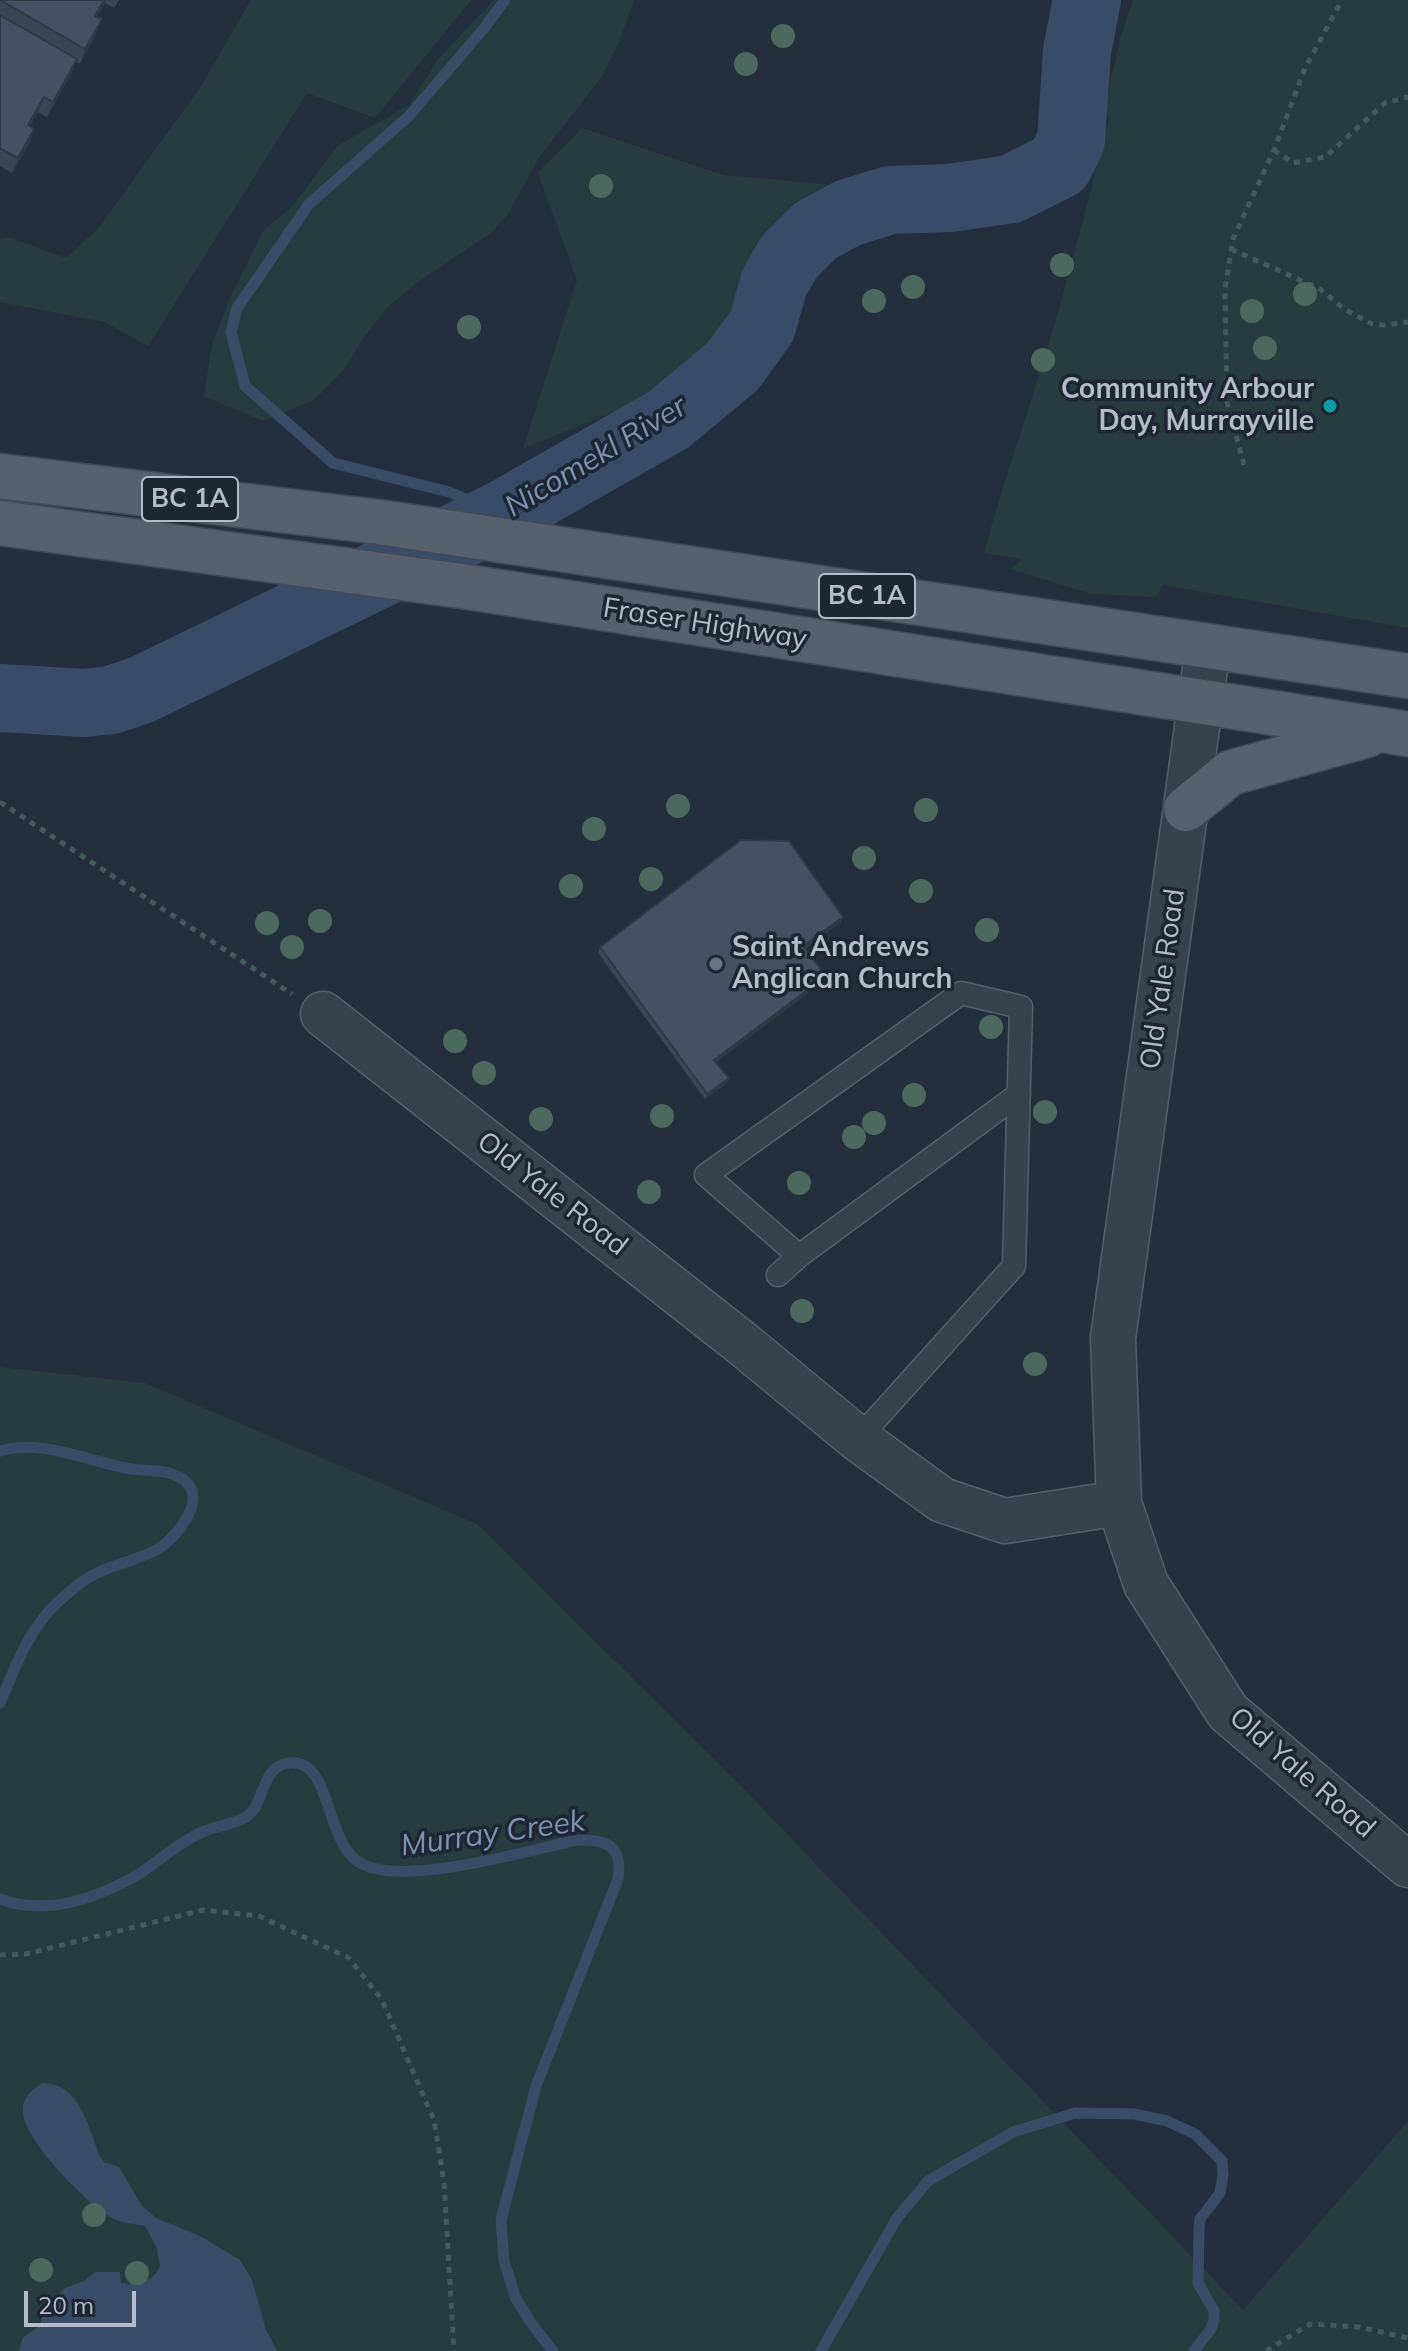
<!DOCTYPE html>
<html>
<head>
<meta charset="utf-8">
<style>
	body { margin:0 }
	#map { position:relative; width:1408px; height:2351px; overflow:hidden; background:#242f3e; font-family:Mulish,sans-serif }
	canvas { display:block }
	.scale { position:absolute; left:24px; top:2291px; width:112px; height:36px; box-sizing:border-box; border:4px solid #b4bcc9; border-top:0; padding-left:10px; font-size:24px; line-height:28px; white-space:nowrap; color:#b4bcc9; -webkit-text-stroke:6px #1d2633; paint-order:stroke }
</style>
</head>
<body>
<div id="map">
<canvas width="1408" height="2351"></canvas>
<div class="scale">20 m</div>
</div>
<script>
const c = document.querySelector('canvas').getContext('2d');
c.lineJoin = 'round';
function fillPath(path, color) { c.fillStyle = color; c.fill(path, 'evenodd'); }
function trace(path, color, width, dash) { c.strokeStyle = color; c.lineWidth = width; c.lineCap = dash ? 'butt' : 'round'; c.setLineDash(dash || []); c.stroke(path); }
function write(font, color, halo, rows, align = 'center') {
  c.font = font + ' Mulish,sans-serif'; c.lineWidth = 7; c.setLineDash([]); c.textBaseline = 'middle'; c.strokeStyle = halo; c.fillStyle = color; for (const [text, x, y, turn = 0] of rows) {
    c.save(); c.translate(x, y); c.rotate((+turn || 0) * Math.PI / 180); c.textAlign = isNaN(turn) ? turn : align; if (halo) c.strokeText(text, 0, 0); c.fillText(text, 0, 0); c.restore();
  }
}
fillPath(new Path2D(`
	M251 0H471L375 118 307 93 148 346 104 322 0 302V239L8 237 66 258 98 229 201 86Z
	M494 0H634L620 40 601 78 540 156 508 214 491 233 418 282 387 308 364 337 344 370 314 400 263 421 204 396 212 344 229 300 263 231 293 206 337 146 409 105 439 58Z
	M1133 0H1408V628L1163 585 1156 597 1091 594 1011 569 1022 559 984 553C1003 482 1028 413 1049 343 1071 269 1090 194 1109 119L1104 110 1121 36Z
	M582 128 723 175 856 187 767 245 735 341 661 392 523 449 577 280 538 173Z
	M0 1367 145 1383 477 1524 742 1787 1243 2310 1408 2121V2351H0Z`), '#263c3f');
fillPath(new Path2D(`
	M43 2083C80 2083 89 2129 100 2157L104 2162 119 2167 142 2206 156 2218 200 2236 240 2260 252 2280 266 2330 277 2351H19L23 2337 41 2325V2311L65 2288 84 2281 95 2272H120L121 2283C136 2286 154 2282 160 2266L157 2249 145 2226C135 2224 123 2223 114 2219 89 2206 24 2141 23 2112 22 2098 31 2090 43 2083Z`), '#394c67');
trace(new Path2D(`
	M503 514 449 492 333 463 245 386 231 332 237 308 309 204 409 116 485 27 505 0
	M0 1451C42 1438 89 1462 131 1469 148 1471 169 1469 184 1480 209 1499 176 1538 158 1549 135 1562 106 1565 85 1580 75 1586 66 1595 57 1603 28 1630 15 1668 0 1703
	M0 1899C44 1916 94 1899 134 1877 156 1864 176 1844 200 1833 214 1826 233 1825 246 1817 266 1804 260 1766 289 1763 331 1758 324 1836 357 1861 397 1890 529 1850 577 1840 608 1839 623 1846 618 1879L536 2086 501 2220 504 2261 516 2299 534 2327 553 2351
	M821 2351 897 2218 928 2181 1013 2132 1075 2113 1134 2114 1167 2121 1195 2134 1222 2161 1223 2175 1220 2193 1200 2219 1199 2230 1198 2283 1214 2311V2320L1211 2329 1194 2351`), '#394c67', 11);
trace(new Path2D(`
	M0 698 84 703 111 700 141 690 503 514 668 420 733 366 762 326 774 283 789 257 815 231 848 213 890 200 950 198 1011 189 1059 165 1071 141 1077 51 1087 0`), '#394c67', 68);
const lane = new Path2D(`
	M778 1275 799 1256
	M858 1439 1014 1266 1021 1007 961 993 706 1175 799 1256 1019 1094`);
const street = new Path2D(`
	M1208 647 1113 1338 1119 1503 1146 1584 1228 1712 1408 1865
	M323 1014 743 1344 858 1439 942 1500 1005 1521 1119 1503`);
const primary = new Path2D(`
	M0 476 379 522 1408 676
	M0 523 461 586 1408 734
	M1186 809 1230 773 1367 735`);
trace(lane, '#565f6c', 25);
trace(street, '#565f6c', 47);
trace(primary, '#414a57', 47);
trace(new Path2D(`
	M1274 150 1293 163 1325 157 1385 103 1408 97
	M1231 249 1320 289 1344 309 1372 324 1385 325 1408 322
	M1244 465 1227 402 1225 289 1233 239 1274 150 1305 68 1342 0
	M0 802 292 994
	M0 1955 26 1954 203 1910 259 1916 349 1958 382 2000 434 2120 444 2182 454 2351
	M1266 2351 1310 2324 1359 2327 1408 2338`), '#44595c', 5, [6, 6]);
trace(lane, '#38414e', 22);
trace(street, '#38414e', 44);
trace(primary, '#56606e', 44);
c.fillStyle = '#4b6a5d';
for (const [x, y] of [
	[783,36],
	[746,64],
	[601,186],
	[1062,265],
	[913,287],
	[1305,294],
	[874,301],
	[1252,311],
	[469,327],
	[1265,348],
	[1043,360],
	[678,806],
	[926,810],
	[594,829],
	[864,858],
	[651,879],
	[571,886],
	[921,891],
	[320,921],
	[267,923],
	[987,930],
	[292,947],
	[991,1027],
	[455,1041],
	[484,1073],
	[914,1095],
	[1045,1112],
	[662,1116],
	[541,1119],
	[874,1123],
	[854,1137],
	[799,1183],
	[649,1192],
	[802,1311],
	[1035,1364],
	[94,2215],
	[41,2270],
	[137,2273]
]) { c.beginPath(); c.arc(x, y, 12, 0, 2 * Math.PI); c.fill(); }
fillPath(new Path2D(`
	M0 0H119L114 8 105 3 97 17 96 34 80 64 76 62 71 74 47 117 38 112 30 126 34 129 29 144 12 173 0 166Z
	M841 922 805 949 824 981 716 1062 729 1078 727 1083 705 1099 598 953 600 947Z`), '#3b4654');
fillPath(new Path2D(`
	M104 0H106L105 3 89 31 95 16Z
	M102 19 96 34 80 64 85 49Z
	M77 59 71 74 47 117 53 102Z
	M44 97 38 112 22 140 28 125Z
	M34 129 29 144 12 173 18 158Z
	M843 917 841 922 801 951 803 946Z
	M826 976 824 981 712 1065 714 1060Z
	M729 1078 727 1083 705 1099 707 1094Z`), '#303945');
const building = new Path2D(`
	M0 0H104L95 16 102 19 85 49Z
	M0 15 77 59 53 102 44 97 28 125 34 129 18 158 0 148Z
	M741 840 789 841 843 917 803 946 826 976 714 1060 729 1078 707 1094 600 947Z`);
fillPath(building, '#455162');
trace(building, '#303945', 2);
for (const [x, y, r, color] of [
	[1330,406,8,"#0f9aa8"],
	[716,964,8,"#6b7280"]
]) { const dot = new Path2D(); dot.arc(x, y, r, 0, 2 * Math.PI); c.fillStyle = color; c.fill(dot); trace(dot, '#1d2633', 3); }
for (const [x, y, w] of [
	[190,499,96],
	[867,596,96]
]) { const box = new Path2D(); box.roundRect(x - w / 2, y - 22, w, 44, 6); c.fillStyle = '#1d2633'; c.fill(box); trace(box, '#b4bcc9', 2); }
write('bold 26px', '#b4bcc9', null, [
	["BC 1A",190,499],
	["BC 1A",867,596]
]);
write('bold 28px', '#b4bcc9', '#1d2633', [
	["Community Arbour",1314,390],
	["Day, Murrayville",1314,422],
	["Saint Andrews",732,948,"left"],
	["Anglican Church",732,980,"left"]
], 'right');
write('28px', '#b4bcc9', '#1d2633', [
	["Fraser Highway",705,624,9],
	["Old Yale Road",1163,979,-82],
	["Old Yale Road",552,1194,38],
	["Old Yale Road",1302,1773,41]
]);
write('italic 30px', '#7c92b1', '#1d2633', [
	["Nicomekl River",596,457,-31],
	["Murray Creek",493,1834,-8]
]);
</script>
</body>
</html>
